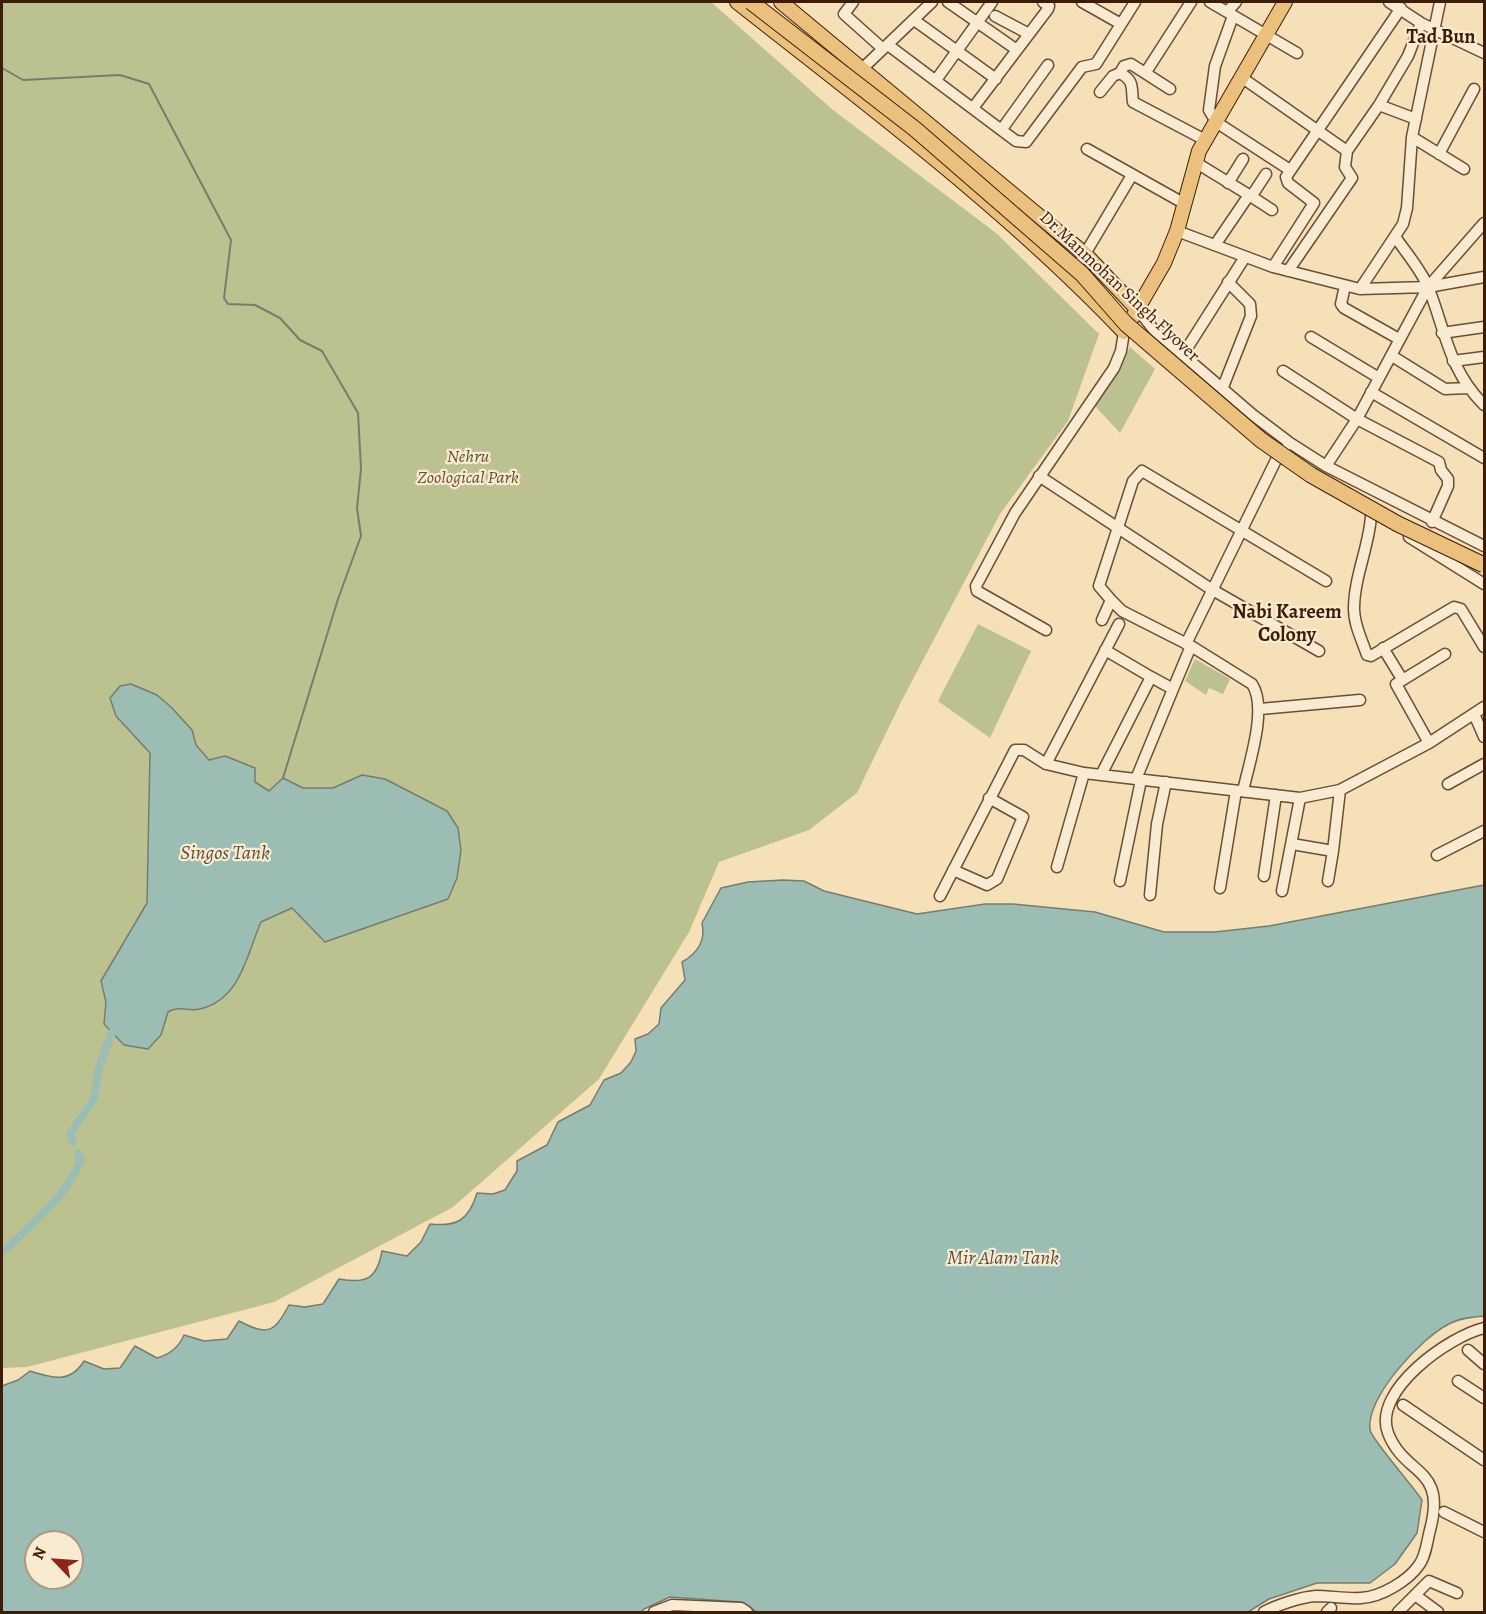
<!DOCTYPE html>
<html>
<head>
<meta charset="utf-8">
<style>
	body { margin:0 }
	#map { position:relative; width:1486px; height:1614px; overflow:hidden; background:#f5e0b8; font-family:Alegreya,serif }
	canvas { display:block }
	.frame { position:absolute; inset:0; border:3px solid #3d1d09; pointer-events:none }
	.north { position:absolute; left:24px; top:1530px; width:60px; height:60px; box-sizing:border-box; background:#f8ebd1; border:2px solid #ad9981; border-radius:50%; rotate:295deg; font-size:16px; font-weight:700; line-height:24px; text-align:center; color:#3d1d09 }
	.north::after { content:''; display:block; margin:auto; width:21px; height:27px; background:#8f2418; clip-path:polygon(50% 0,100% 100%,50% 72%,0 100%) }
</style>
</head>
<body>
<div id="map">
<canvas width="1486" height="1614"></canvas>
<div class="frame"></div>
<div class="north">N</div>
</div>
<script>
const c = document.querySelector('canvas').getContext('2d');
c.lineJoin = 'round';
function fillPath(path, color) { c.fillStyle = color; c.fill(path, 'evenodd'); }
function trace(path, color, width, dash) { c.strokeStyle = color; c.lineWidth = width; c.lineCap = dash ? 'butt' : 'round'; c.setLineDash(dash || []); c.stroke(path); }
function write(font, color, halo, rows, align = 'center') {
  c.font = font + ' Alegreya,serif'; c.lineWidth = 4.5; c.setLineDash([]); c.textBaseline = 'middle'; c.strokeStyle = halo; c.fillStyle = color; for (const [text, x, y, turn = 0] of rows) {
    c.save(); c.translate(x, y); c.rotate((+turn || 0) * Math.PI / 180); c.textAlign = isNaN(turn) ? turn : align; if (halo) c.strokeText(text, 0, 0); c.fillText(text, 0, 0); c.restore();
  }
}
fillPath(new Path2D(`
	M2 2H711L833 110 996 233 1099 334 1068 421 1000 514 902 700 857 793 809 830 719 862 689 932 599 1079 453 1207 274 1302 27 1367 2 1368Z
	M1130 347 1155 369 1120 433 1095 406Z
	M978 624 1031 651 990 738 938 701Z
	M1195 659 1230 679 1223 694 1209 688 1206 695 1185 681Z`), '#bbc28f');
const water = new Path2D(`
	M131 684 157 695 172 708 192 730 196 745 209 760 225 756 255 768V782L269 791 283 778 303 788H333L362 775 385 779 447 811 458 828 461 850 457 878 448 899 325 942 292 908 261 922C246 956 241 999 200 1009 188 1012 180 1005 168 1012L161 1035 148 1049 124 1045 104 1024 106 1002 101 981 147 903 150 753 116 716 110 698 120 686Z
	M783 880 804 881 824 891 917 914 985 904H1013L1095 912 1164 932H1215L1269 926 1484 885V1316C1473 1317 1459 1318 1449 1324 1422 1337 1365 1398 1370 1430 1372 1440 1413 1486 1422 1500L1417 1533 1395 1564 1370 1583H1317L1269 1599 1248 1612H757L740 1602 670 1597 644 1609 641 1612H2V1386L18 1380 30 1371C52 1378 70 1384 84 1361L104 1369 120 1368 135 1346 157 1358C171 1354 179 1347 184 1335L204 1341 227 1339 239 1321C268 1336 274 1333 289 1305L305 1307 323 1304 339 1279C366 1284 377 1279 382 1251L407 1256 421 1242 430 1224C457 1227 469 1220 477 1193L493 1194 505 1190 517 1171V1161L547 1145 558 1122 590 1105 604 1080 621 1073 631 1062 636 1051 635 1039 648 1034 659 1024 661 1008 685 980 682 962C698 953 706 941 702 923L721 888 748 882ZM36 1542H72V1578H36Z`);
fillPath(water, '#9cbdb3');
trace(water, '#767d6f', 1.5);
trace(new Path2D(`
	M2 68 23 80 120 75 149 84 231 240 224 298 228 304 255 305 280 318 300 340 322 351 358 413 361 469 357 508 361 536 338 599 283 778`), '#767d6f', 2);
trace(new Path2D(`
	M73 1142 70 1134 94 1099 99 1067 112 1032
	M2 1252C31 1225 66 1197 81 1160L78 1153`), '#9cbdb3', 8);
const minor = new Path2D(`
	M853 2 844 14 882 48
	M948 2 1017 50
	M1082 2 1121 24
	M1210 2 1297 53
	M1389 2 1421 23 1484 53
	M1227 12 1236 2
	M995 16 1029 34
	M1233 16 1215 66 1209 110 1216 122 1290 170
	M914 20 996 79
	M888 45 1016 141 1026 142 1082 67 1096 64 1135 2
	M863 68 932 2
	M1146 72 1191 2
	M1120 73 1124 66 1131 64 1170 89
	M1241 77 1347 151 1379 105 1416 119
	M936 80 992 2
	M1100 92 1113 76 1120 73C1135 81 1131 88 1133 102L1205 140
	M1379 105 1408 56 1421 23
	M973 108 1048 9 1049 6 1043 2
	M1002 129 1048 65
	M1412 137 1464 169
	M1087 149 1185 204
	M1439 154 1474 89
	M1195 162 1249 195 1215 245
	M1228 183 1243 159
	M1249 195 1272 210
	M1251 197 1266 174
	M1177 231 1273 267 1360 289 1428 287 1484 277
	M1396 238C1407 254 1422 271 1429 289 1446 333 1449 370 1484 405
	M1082 259 1132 175
	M1273 267 1314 203 1288 183 1286 177 1401 8
	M1288 271 1352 178 1345 167 1347 151
	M1345 286 1341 304 1344 308 1399 339
	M1360 289 1403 224 1407 208 1412 137 1440 2
	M1138 310 1154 330 1253 415 1290 443 1326 466 1484 546
	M1442 333 1484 327
	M1311 337 1379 378
	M1184 353 1245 257
	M1392 356 1445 389 1467 388
	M1453 361 1484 357
	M1283 371 1357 419 1439 462 1441 470 1448 479V486L1432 522
	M1223 387 1251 316 1250 304 1228 282
	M1371 392 1484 458
	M1326 466 1357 419 1428 287 1484 223
	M1039 476 1211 589 1319 651
	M1371 516C1369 547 1354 577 1354 609 1354 625 1362 640 1367 655L1371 656 1454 607 1461 609 1484 647
	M1409 537 1484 584
	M1111 600 1099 586 1133 481 1142 471 1326 581
	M1102 620 1111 600 1122 611 1191 646 1252 684C1268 708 1249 763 1243 791
	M1046 630 977 591 976 586 1015 513 1114 368 1121 351 1124 332
	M1186 644 1277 458 1285 449
	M1383 648 1402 679
	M1105 650 1151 677
	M1260 709 1360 700
	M1474 714 1484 737
	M1429 743 1396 684 1445 654
	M1046 764 1119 624
	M1101 775 1151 677 1173 689 1191 646
	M1136 779 1173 689
	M1448 784 1484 764
	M1292 844 1333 851 1340 790
	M1437 855 1484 831
	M1057 867 1084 773
	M953 870 987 885 997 879 1023 817 989 798
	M1264 876 1276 795
	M1120 881 1141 780
	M1328 881 1333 851
	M1220 888 1236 791
	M1282 891 1300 798
	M1150 895 1157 824 1166 782
	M940 896 1015 750H1024L1046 764 1084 773 1300 798 1340 790 1429 743 1484 707
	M1468 1350 1484 1364
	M1458 1381 1484 1398
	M1403 1405 1484 1460
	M1444 1512 1484 1532
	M1415 1595 1438 1612
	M654 1612 672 1605 741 1608 747 1612
	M1264 1612C1277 1605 1301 1597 1316 1596 1331 1596 1346 1599 1361 1598 1381 1597 1408 1581 1419 1565 1426 1556 1427 1541 1430 1530 1447 1466 1405 1477 1388 1433 1372 1390 1450 1336 1484 1328
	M1327 1612 1331 1608
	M1398 1612 1429 1581 1457 1593`);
const major = new Path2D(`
	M737 2C870 107 1007 209 1124 332L1164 263 1177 231 1199 151 1285 2
	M781 2 1086 255 1138 310`);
trace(minor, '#6b4e35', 13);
trace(major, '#3d1d09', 16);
trace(minor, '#f8ebd1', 10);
trace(major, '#eac07c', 14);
const highwayBridge = new Path2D(`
	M751 2 915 129 1082 274 1126 324 1261 440 1311 475 1398 524 1484 565`);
trace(highwayBridge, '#3d1d09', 17, []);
trace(highwayBridge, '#eac07c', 15);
write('18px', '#3d1d09', '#f8ebd1', [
	["Dr.Manmohan Singh Flyover",1119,287,43]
]);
write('italic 18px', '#634f31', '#f8ebd1', [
	["Nehru",468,458],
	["Zoological Park",468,479]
]);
write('bold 20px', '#3d1d09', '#f8ebd1', [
	["Tad Bun",1441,38],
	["Nabi Kareem",1287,613],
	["Colony",1287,636]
]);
write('italic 20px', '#5a4d3c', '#f8ebd1', [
	["Singos Tank",225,854],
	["Mir Alam Tank",1003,1259]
]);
</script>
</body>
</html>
